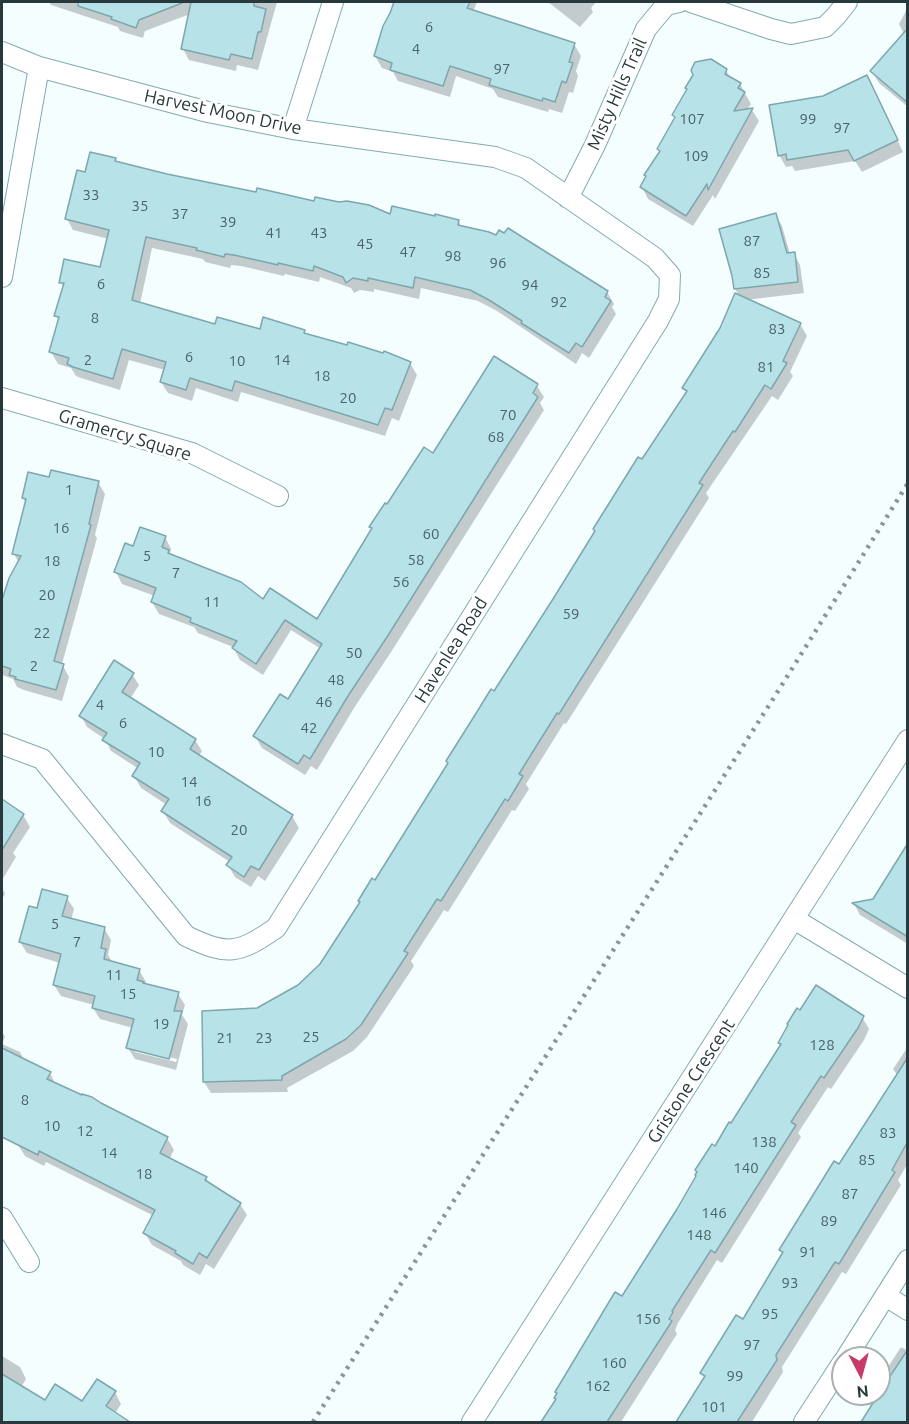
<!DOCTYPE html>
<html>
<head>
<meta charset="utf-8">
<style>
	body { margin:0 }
	#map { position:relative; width:909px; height:1424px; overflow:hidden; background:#f5feff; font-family:Ubuntu,sans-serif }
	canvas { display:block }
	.frame { position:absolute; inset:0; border:3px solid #27393c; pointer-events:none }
	.north { position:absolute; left:831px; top:1346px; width:60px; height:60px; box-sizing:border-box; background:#fff; border:2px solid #a9b0b1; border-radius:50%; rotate:174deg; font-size:16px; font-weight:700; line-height:24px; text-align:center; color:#27393c }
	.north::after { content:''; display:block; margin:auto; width:21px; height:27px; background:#c83a68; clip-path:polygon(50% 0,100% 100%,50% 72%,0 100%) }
</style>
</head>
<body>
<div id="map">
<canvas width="909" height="1424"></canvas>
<div class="frame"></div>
<div class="north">N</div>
</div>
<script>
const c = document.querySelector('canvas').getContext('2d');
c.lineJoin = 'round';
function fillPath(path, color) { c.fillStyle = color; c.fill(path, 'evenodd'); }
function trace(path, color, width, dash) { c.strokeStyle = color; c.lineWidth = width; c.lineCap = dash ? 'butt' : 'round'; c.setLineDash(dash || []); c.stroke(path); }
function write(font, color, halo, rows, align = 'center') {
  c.font = font + ' Ubuntu,sans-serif'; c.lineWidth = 6; c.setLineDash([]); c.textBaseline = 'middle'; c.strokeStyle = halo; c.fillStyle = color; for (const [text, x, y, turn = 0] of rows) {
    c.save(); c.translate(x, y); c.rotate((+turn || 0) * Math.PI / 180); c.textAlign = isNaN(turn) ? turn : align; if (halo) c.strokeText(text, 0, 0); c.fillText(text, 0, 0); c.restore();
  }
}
fillPath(new Path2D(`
	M49 2H277L258 70 237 65 236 71 189 60 183 49 190 14 145 31 143 38 120 31 118 27 51 5Z
	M395 2H477L473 12 574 44 581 56 576 71 578 76 573 93 569 92 562 113 549 109 548 112 498 97 493 89 456 76 450 97 398 81 393 72 382 68 375 56Z
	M548 2H596L591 8 593 12 580 27Z
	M908 7V107L879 83 872 71 904 34 899 24Z
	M726 70 731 79 740 84 746 95 751 104 747 110H752L759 121 715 199 713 195 693 226 648 199 642 187 660 152 658 149 676 118 674 115Z
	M873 88 903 152 862 172 855 161 795 171 792 166 786 167 779 155Z
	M115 159 117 163 167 175 258 193 391 216 458 221 462 227 607 292 614 304 612 307 616 314 589 358 582 353 576 364 497 311 478 301 421 288 419 299 374 289V292L360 290 354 293 351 288 320 277 319 282 285 274 284 276 241 266 231 265 230 268 205 262 203 259 152 248 140 304 216 326 261 331H304L306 335 410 363 417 375 399 421 392 418 385 436 241 392 238 402 196 388 192 401 168 393 161 382 165 370 129 360 120 390 81 378 76 376 71 368 58 364 51 352 60 322 56 316 64 288 61 282 102 268 109 239 73 230 67 219 86 174Z
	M775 214 782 226 790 254H794L800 265 804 293 746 300 800 324 807 336 790 372 793 376 778 400 772 396 706 493 709 498 566 724 564 723 526 784 529 789 515 811 512 810 448 912 444 910 411 961 414 966 367 1037 353 1051 287 1088 288 1092 211 1093 204 1082 258 1010 299 986 321 965 375 882 687 393 684 388 740 297 735 289Z
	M537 386 544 397 540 403 544 410 393 649 354 708 317 770 311 766 305 775 262 748 255 736 288 701 321 649 291 630 263 675 240 660 233 647 198 633 194 627 159 614 152 602 155 596 122 584 116 572 134 548 165 537 171 549 170 554 263 601 318 621 373 530 371 527 433 455Z
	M50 479 98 482 105 494 95 535 97 538 62 664 69 677 62 701 24 690 17 687 13 679 2 675V617L19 563 14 554 26 503 23 498Z
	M132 674 139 685 130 699 195 740 202 751 199 756 292 816 299 828 265 881 258 876 251 887 235 877 228 865 230 862 170 823 163 811 167 805 141 788 134 776 139 769 111 751 105 739 87 727 81 716Z
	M2 801 23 815 30 827 13 853 16 857 2 880Z
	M908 845V944L860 915 854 904 874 900Z
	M2 887 5 894 2 899Z
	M67 898 74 909 71 920 104 928 111 940 108 955 113 963 139 970 146 982 145 985 178 994 185 1005 182 1015 188 1024 176 1070 135 1059 128 1048 133 1028 100 1019 93 1008 94 1005 61 996 54 985 60 963 27 953 20 942 38 910ZM135 1049 177 1059 176 1062 135 1052Z
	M862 1017 869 1029 864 1040 831 1089 828 1087 798 1133 801 1137 722 1263 717 1260 678 1323 675 1330 677 1334 621 1422H543L782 1046 780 1043Z
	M2 1031 5 1037 2 1044 20 1052 25 1062 50 1073 56 1085 167 1138 174 1150 169 1159 206 1178 209 1184 240 1204 247 1215 214 1269 206 1264 200 1275 183 1265 181 1261 152 1245 145 1233 154 1216 46 1162 44 1166 25 1156 18 1145 7 1136 2 1127Z
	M907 1048 908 1163 898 1180 901 1185 846 1274 842 1272 811 1321 782 1367 783 1372 752 1422H677L705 1378 701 1373 744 1321 783 1254 781 1250 840 1166 898 1076 893 1069Z
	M901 1347 908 1351V1422H863L893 1375 888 1367Z
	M2 1356 20 1367 26 1379 21 1387 45 1402 83 1403 115 1392 121 1404 114 1415 118 1422H2Z`), '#0003');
const building = new Path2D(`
	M78 2H182V3L139 20 136 28 111 19 112 17 78 6Z
	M191 2H254V6L266 9 261 32H258L252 59 231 54 229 60 181 49Z
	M394 2H470L467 8 575 43 569 62 573 63 566 83 562 81 555 102 543 98 542 101 489 85 491 79 450 66 443 86 390 70 392 63 374 56 383 26 390 13Z
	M908 28V103L870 71Z
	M711 59 727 69 725 74 741 83 738 88 745 92 734 111 753 108 708 190 707 184 686 216 640 187 646 176 644 175 660 151 657 149 675 117 672 115 687 89 685 88 693 75 691 70 695 62Z
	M867 75 898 140 854 161 848 150 787 160 786 154 778 156 769 105 823 96Z
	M90 152 116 158 115 161 167 174 256 192 257 188 314 201 315 197 339 202 347 201 369 205 390 214 392 206 435 216V214L459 220 458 225 489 232 496 235 499 230 504 233 508 228 608 291 605 297 611 301 582 347 576 343 569 353 521 323 522 321 489 300 470 290 415 277 413 288 368 278V281L353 278 346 283 343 277 314 266 313 271 278 263V265L234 255 225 254 224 257 196 250 197 248 146 237 132 300 215 324 217 317 260 329 263 317 305 330 304 333 347 345 348 342 383 353 384 351 411 362 392 410 385 408 378 425 235 381 232 391 190 378 186 390 160 382 166 362 122 349 113 379 73 367 67 364 69 358 49 352 59 317 54 316 64 283H59L64 259 100 267 109 230 65 219 77 170 85 172Z
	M776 213 787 253 795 252 798 282 734 289 732 276 719 229Z
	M735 293 801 323 783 361 787 363 771 389 765 385 735 432 733 431 699 483 703 485 559 714 557 713 519 774 523 776 508 801 505 799 441 901 437 899 404 951 408 953 361 1025 346 1039 282 1076V1080L203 1082 202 1011 257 1008 298 985 320 964 360 902 358 901 372 878 375 880 448 763 446 761 475 715 491 689 494 691 553 599 595 531 593 529 638 457 642 459 687 391 682 388 720 328Z
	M494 356 538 384 533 393 538 397 387 637 348 696 310 759 304 755 298 764 253 736 280 694 288 699 322 644 285 620 256 664 232 648 237 641 190 622 191 618 151 602 156 588 114 572 125 543 133 546 140 527 166 536 162 547 169 550 168 553 241 582 263 599 270 588 317 619 372 528 369 527 385 503 387 504 424 447 433 453Z
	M51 470 99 481 89 524 91 525 54 661 64 664 56 690 15 679 16 677 9 675 11 669 2 666V600L9 578 21 556 12 554 26 499 22 498 28 472 49 477Z
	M114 660 134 673 122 692 196 739 190 749 293 815 259 870 251 866 244 877 226 865 232 857 161 811 169 799 132 776 140 763 102 740 107 733 79 716Z
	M2 799 24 814 2 850Z
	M908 843V937L852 903 873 899Z
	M42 889 68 896 62 916 105 927 101 948 106 949 104 959 140 969 137 980 144 982 143 983 179 992 174 1011H182L169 1059 126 1048 134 1019 92 1008 95 996 53 985 61 954 19 942 29 906 37 908Z
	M816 985 864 1016 858 1028 824 1078 821 1076 791 1122 796 1125 715 1253 711 1250 672 1311 673 1312 669 1319 672 1321 607 1422H541L556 1399 554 1398 557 1393 555 1392 615 1292 622 1296 677 1209 696 1176 695 1175 697 1172 695 1170 712 1144 715 1146 729 1122 731 1123 781 1044 778 1043 788 1025 787 1024 797 1008 800 1010Z
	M2 1048 51 1072 47 1079 82 1095V1094L92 1097 101 1103 168 1137 160 1153 207 1177 205 1180 241 1203 207 1258 199 1253 193 1264 175 1253 176 1251 143 1233 155 1210 39 1151 38 1155 2 1137Z
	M908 1057V1141L892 1170 895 1172 839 1264 835 1262 776 1355 777 1360 737 1422H676L705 1376 700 1373 736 1315 743 1319 783 1252 779 1250 834 1161 839 1164Z
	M908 1349V1422H861L883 1387Z
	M2 1374 45 1400 55 1384 82 1401 97 1379 116 1391 106 1406 130 1422H2Z`);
fillPath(building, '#b6e2e8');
trace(building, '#7da7ae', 1.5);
const minor = new Path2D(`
	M691 2 771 29 791 34 825 27 836 16 847 2
	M2 52 39 67 208 112 293 129 495 157 526 168 655 258 670 275 669 299 658 321 276 928C238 954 228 956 186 936L42 759 2 744
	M293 129 333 2
	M568 198 595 145 646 29 666 5 679 2
	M2 277 39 67
	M2 398 192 453 278 496
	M794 919 908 988
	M2 1218 29 1262
	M886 1296 908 1310
	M846 1358 908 1260
	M472 1422 908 740
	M804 1422 843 1362`);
trace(minor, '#80abb1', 22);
trace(minor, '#fff', 20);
trace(new Path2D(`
	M313 1422 780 688 908 483`), '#889698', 4.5, [3, 6]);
write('15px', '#4b6367', null, [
	["6",429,27],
	["4",416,49],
	["97",502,69],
	["107",692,119],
	["99",808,119],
	["97",842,128],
	["109",696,156],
	["33",91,195],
	["35",140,206],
	["37",180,214],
	["39",228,222],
	["41",274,233],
	["43",319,233],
	["87",752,241],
	["45",365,244],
	["47",408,252],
	["98",453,256],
	["96",498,263],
	["85",762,273],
	["6",101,284],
	["94",530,285],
	["92",559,302],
	["8",95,318],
	["83",777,329],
	["6",189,357],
	["2",88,360],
	["14",282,360],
	["10",237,361],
	["81",766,367],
	["18",322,376],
	["20",348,398],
	["70",508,415],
	["68",496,437],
	["1",69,490],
	["16",61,528],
	["60",431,534],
	["5",147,556],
	["58",416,560],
	["18",52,561],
	["7",176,573],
	["56",401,582],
	["20",47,595],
	["11",212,602],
	["59",571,614],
	["22",42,633],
	["50",354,653],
	["2",34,666],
	["48",336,680],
	["46",324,702],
	["4",100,705],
	["6",123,723],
	["42",309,728],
	["10",156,752],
	["14",189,782],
	["16",203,801],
	["20",239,830],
	["5",55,924],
	["7",77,942],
	["11",114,975],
	["15",128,994],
	["19",161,1024],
	["25",311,1037],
	["21",225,1038],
	["23",264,1038],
	["128",822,1045],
	["8",25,1100],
	["10",52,1126],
	["12",85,1131],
	["83",888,1133],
	["138",764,1142],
	["14",109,1153],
	["85",867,1160],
	["140",746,1168],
	["18",144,1174],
	["87",850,1194],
	["146",714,1213],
	["89",829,1221],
	["148",699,1235],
	["91",808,1252],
	["93",790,1283],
	["95",770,1314],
	["156",648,1319],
	["97",752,1345],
	["160",614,1363],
	["99",735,1376],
	["162",598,1386],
	["101",714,1407]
]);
write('18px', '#27393c', '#fff', [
	["Misty Hills Trail",617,94,-66],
	["Harvest Moon Drive",223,112,12],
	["Gramercy Square",125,435,17],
	["Havenlea Road",451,650,-58],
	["Gristone Crescent",691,1081,-57]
]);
</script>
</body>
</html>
